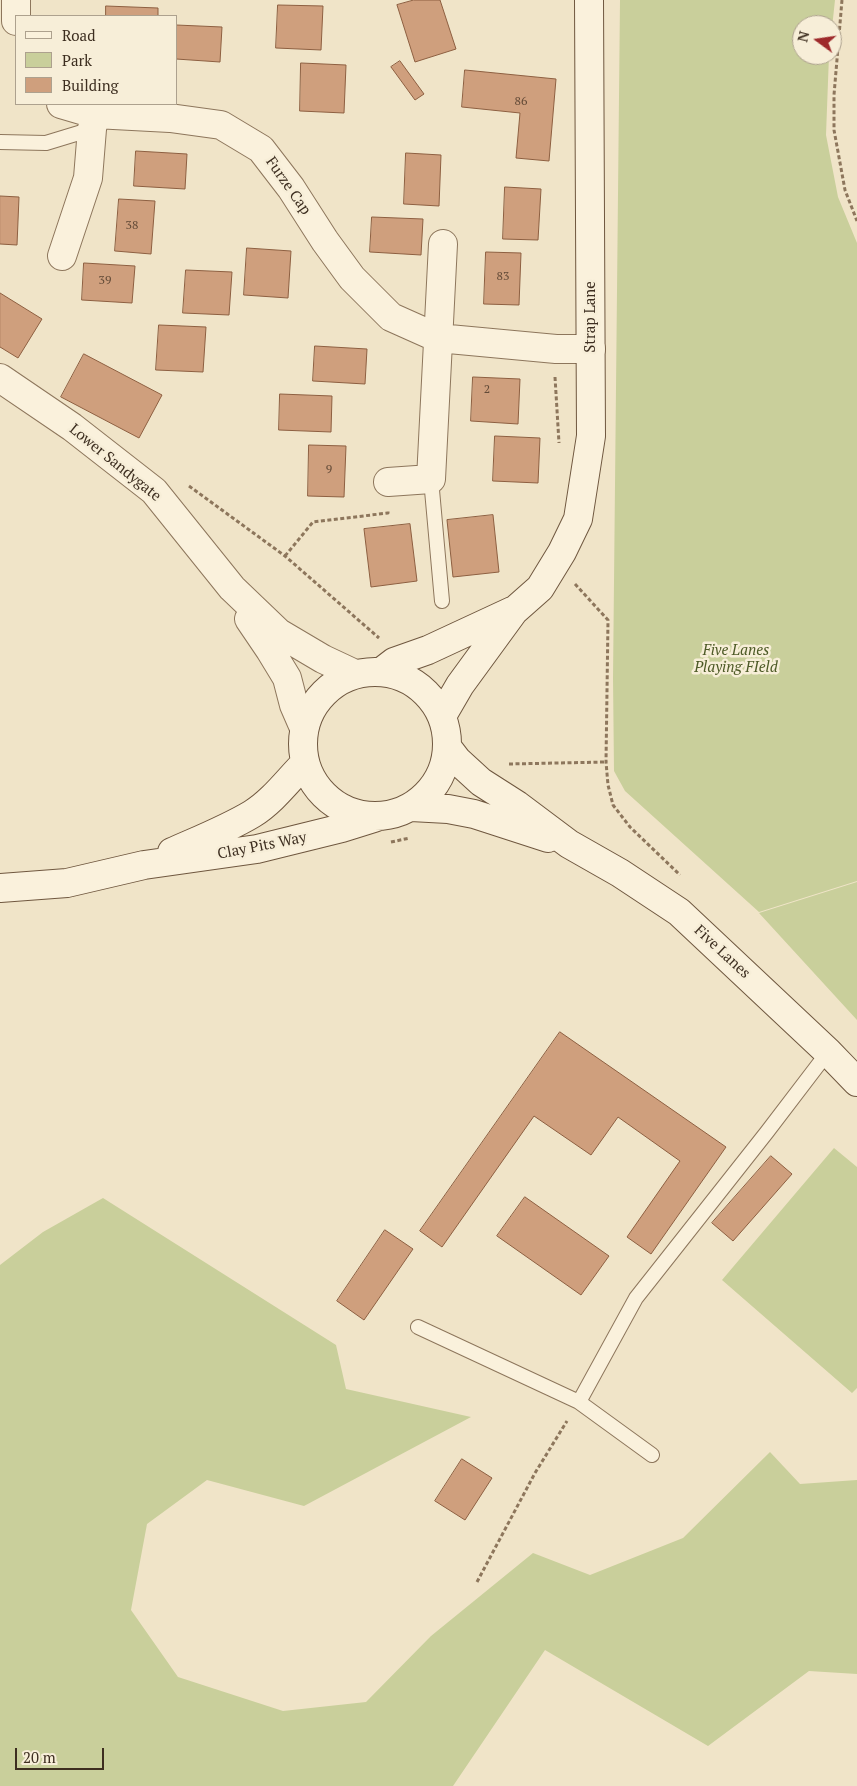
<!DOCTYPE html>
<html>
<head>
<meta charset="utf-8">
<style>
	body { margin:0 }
	#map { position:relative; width:857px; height:1786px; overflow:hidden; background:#f0e4c8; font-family:"PT Serif",serif }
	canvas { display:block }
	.legend { position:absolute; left:15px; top:15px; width:162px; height:90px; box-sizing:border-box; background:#f7eed8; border:1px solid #ada18e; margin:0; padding:6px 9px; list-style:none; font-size:15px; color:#3d2e20 }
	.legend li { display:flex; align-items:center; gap:10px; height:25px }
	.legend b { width:25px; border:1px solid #ada18e }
	.north { position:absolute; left:792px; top:15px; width:50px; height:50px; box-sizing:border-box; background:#f7eed8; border:1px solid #ada18e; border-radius:50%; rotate:284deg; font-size:14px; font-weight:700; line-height:20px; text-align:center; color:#3d2e20 }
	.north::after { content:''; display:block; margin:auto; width:18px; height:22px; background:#9e2a2b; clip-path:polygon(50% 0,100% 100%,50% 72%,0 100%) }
	.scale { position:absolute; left:15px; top:1748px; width:89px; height:22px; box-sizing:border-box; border:2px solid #3d2e20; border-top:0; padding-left:6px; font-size:15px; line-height:18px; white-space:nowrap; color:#3d2e20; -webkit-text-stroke:4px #f7eed8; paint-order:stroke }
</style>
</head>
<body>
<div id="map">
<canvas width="857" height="1786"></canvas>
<ul class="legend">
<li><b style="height:6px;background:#faf1dc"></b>Road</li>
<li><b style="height:14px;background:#c9cf9b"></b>Park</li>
<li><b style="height:14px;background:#cf9f7d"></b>Building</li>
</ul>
<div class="north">N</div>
<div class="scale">20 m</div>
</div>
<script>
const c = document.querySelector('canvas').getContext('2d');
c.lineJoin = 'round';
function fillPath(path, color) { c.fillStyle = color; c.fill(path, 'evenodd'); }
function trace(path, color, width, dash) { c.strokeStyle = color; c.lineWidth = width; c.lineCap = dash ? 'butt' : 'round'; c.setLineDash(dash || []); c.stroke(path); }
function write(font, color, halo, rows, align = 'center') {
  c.font = font + ' "PT Serif",serif'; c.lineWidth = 5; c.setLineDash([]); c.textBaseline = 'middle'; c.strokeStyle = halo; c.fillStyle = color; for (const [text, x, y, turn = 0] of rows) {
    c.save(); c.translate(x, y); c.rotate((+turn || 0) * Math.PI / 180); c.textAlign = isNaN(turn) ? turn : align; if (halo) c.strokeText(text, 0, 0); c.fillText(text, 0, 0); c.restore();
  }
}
fillPath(new Path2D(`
	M620 0H835L832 28V25H802V55H829L826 135 838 197 857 243V881L759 912 625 791 614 771 613 678Z
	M857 882V1020L759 913Z
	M834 1148 857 1167V1388L852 1393 722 1280Z
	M103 1198 336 1345 346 1389 471 1417 304 1506 207 1480 147 1524 131 1610 178 1677 283 1711 366 1702 431 1636 533 1553 590 1575 683 1538 770 1452 800 1484 857 1480V1674L809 1671 708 1746 545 1650 453 1786H0V1265L43 1232Z`), '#c9cf9b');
const building = new Path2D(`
	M414 0H440L456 49 415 62 397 5Z
	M278 5 323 6 321 50 276 48Z
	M106 6 158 8V16H106Z
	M176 25 222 27 220 62 176 59Z
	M400 61 424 94 415 100 391 67Z
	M301 63 346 65 344 113 300 111Z
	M465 70 556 79 549 161 516 158 520 113 462 107Z
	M136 151 187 154 185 189 134 186Z
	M406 153 441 155 439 206 404 204Z
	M505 187 541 189 538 240 503 239Z
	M0 196 19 197 17 245 0 244Z
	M119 199 155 201 151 254 115 251Z
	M372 217 423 219 421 255 370 252Z
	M247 248 291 251 288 298 244 295Z
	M486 252 521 253 519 305 484 304Z
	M84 263 135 266 132 303 82 300Z
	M186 270 232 272 229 315 183 313Z
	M0 293 42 319 18 358 0 347Z
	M159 325 206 327 203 372 156 370Z
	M315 346 367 349 365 384 313 381Z
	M84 354 162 395 139 438 61 397Z
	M473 377 520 379 518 424 471 421Z
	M280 394 332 396 331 432 279 430Z
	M495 436 540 438 538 483 493 481Z
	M309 445 346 446 344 497 308 496Z
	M493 515 499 572 453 577 447 520Z
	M410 524 417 581 371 587 364 529Z
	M560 1032 726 1147 651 1254 627 1237 680 1161 618 1117 591 1155 534 1116 442 1247 420 1231Z
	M771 1156 792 1174 733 1241 712 1223Z
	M525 1197 609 1256 581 1295 497 1236Z
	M385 1230 413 1249 364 1320 337 1301Z
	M462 1459 492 1478 465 1520 435 1501Z`);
fillPath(building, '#cf9f7d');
trace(building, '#8d5f41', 1);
const lane = new Path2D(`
	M0 142 46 143 92 129
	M431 479 442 601
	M418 1327 579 1402 652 1455
	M579 1402 636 1298 767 1132 828 1052`);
const street = new Path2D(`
	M16 1V21
	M61 104 95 114 170 118 221 125 261 149 291 188 325 241 352 278 391 317 438 338 556 349H591
	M62 256 88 178 92 129 95 114
	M0 378 72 427 154 491 232 588 279 633 323 659 355 674
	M388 482 431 479 443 244
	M249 619 270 650 287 678 294 705 304 728`);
const secondary = new Path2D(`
	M303 744a72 72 0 1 1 144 0a72 72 0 1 1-144 0Z
	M381 672 394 662 428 650 512 611
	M442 716 460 685 514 611 540 588 562 552 578 519 591 436 589 0
	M447 747 457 760 481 782 517 805 569 844 620 873 679 912 828 1052 857 1082
	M411 807 448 809 474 814 548 838
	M172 852C199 840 227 829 252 814 273 801 288 780 305 763
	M0 888 67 883 144 865 257 849 342 828 374 818`);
trace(lane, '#8d765c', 16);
trace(street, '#8d765c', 30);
trace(secondary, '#6f573f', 30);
trace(new Path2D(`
	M842 0 834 95V130L845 190 857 221
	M555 377 559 443
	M189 486 285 556 379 638
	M285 556 313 522 388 513V511
	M575 584 608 620 606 762 608 785 613 805 630 827 680 875
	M509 764 606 762
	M391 842 410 838
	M477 1582 535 1473 567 1421`), '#8d765c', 3, [4, 2.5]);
trace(lane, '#faf1dc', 14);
trace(street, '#faf1dc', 28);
trace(secondary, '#faf1dc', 28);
write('12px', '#624a37', null, [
	["86",521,102],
	["38",132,226],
	["83",503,277],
	["39",105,281],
	["2",487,390],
	["9",329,470]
]);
write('15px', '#3d2e20', '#f7eed8', [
	["Furze Cap",288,186,55],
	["Strap Lane",591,317,-90],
	["Lower Sandygate",115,463,39],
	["Clay Pits Way",262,846,-11],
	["Five Lanes",722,952,43]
]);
write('italic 15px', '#4d5a26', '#f7eed8', [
	["Five Lanes",736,651],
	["Playing FIeld",736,668]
]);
</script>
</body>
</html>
